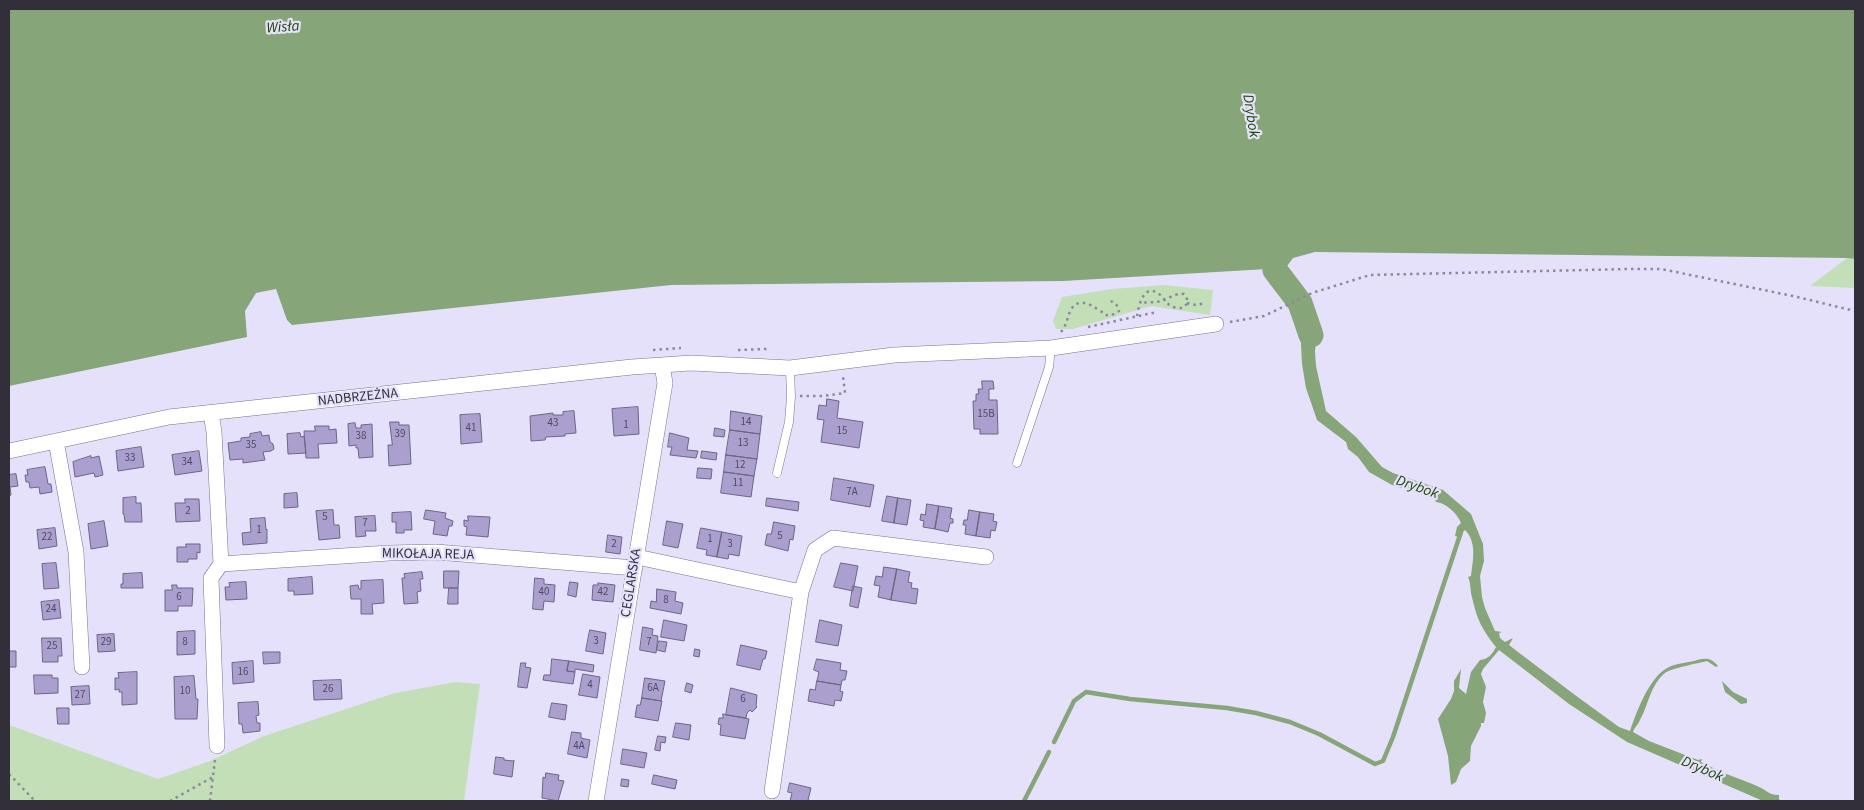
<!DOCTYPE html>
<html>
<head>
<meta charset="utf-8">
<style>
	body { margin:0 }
	#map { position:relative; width:1864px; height:810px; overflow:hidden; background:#e6e1fb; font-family:"Source Sans 3",sans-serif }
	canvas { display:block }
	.frame { position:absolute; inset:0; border:10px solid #322f3b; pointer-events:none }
</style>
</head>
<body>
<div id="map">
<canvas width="1864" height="810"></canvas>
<div class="frame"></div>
</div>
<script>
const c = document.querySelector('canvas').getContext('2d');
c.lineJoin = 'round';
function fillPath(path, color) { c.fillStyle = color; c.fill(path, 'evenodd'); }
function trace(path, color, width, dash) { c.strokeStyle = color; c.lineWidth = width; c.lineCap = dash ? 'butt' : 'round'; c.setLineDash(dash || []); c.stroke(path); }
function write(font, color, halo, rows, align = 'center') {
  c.font = font + ' "Source Sans 3",sans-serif'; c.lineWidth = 4.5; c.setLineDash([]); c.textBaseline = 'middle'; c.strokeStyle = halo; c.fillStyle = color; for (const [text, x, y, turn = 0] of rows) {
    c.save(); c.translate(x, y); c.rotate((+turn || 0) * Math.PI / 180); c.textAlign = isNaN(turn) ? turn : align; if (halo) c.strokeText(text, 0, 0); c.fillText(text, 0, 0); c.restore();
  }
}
fillPath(new Path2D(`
	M1847 258 1855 259V288L1810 286Z
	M1164 285 1213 290 1210 315 1151 306 1073 329H1056L1053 321 1062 297 1112 289Z
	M456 682 480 684 464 801H9V725L158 779 210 761 264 736 395 693Z`), '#c3dfb7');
fillPath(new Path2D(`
	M9 9H1855V259L1847 258 1315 252 1293 258 1287 266 1290 281 1300 294 1289 299 1275 285 1267 269 1063 281 671 285 292 325 287 320 276 289 256 293 245 311 247 337 9 386Z
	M1305 301 1317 332 1315 351 1316 366 1326 411 1356 437 1382 467 1393 473 1443 490 1471 514 1483 544 1484 561 1480 576 1482 597 1485 608 1495 631 1502 632 1499 633 1500 638 1505 642 1513 638 1509 645 1518 652 1579 698 1619 727 1630 731C1636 713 1648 681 1664 670 1672 664 1684 663 1694 661 1705 658 1710 657 1718 666L1716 667 1707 661C1699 663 1669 669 1665 673 1650 685 1648 707 1639 722 1637 726 1634 728 1633 732L1649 741 1698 760 1702 759 1701 762C1719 772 1738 778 1757 786 1765 789 1770 796 1779 795V799L1781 801H1763L1627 742 1569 704 1499 650 1483 669 1481 674 1486 687 1483 702 1486 713 1484 723H1481V726L1471 746 1470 761 1461 769 1456 782 1451 785 1448 756 1438 719 1451 699 1454 691V681L1461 669 1459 688 1466 694 1471 672 1480 660C1488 659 1492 655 1496 647 1482 629 1477 620 1472 597 1470 591 1471 583 1468 577L1471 576C1473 560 1477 542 1465 530L1463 532 1461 538 1455 536 1457 527 1461 523C1457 513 1446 503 1436 502L1434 498 1392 485 1369 472 1358 457 1348 449 1346 442 1317 420 1306 388 1302 364 1301 344 1303 327 1292 306Z
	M1722 681 1733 692 1747 699V703L1741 704 1725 692Z`), '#86a579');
trace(new Path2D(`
	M1054 742 1074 701 1086 692 1130 699 1227 708 1256 713 1290 722 1319 734 1375 764 1383 761 1393 737 1461 532
	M1024 801 1049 752`), '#86a579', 4.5);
trace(new Path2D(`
	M1275 270 1300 303 1311 335`), '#86a579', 25);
const building = new Path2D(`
	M982 381H993L994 389H989V400H997L998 434H980V429H974L973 401H976V394H979L978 389H982Z
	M827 399 839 401 837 418 863 422 859 448 821 442 824 420 817 419 819 405 826 406Z
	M638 407 639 434 614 436 612 409Z
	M574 411 576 433 565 434V436L546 437 545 440 531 441 530 416 553 413V415H563V412Z
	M731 411 762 416 760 434 730 430Z
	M480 414 482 442 461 444 460 415Z
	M390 422H399V425H409L411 464 389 466 388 445H392Z
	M355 423 356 428H361V425L372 424 373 457 359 458 358 448H356V445L349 446 348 424Z
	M315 426H329V430L336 429 337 443 318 444 319 458H306L304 431H315Z
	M715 428 725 430 724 437 714 436Z
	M730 430 760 434 757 459 726 455Z
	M261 432 262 436 269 435 270 442 273 444 274 449 271 451 263 452 265 460 243 463V459L230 460 228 443 241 441V438L250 437V434Z
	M300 433 301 437 304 436 306 453 288 454 287 434Z
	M670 433 689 438 687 450 698 451 696 458 670 455 672 447H668Z
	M141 447 144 467 118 471 116 451Z
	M199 451 202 471 175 475 172 455Z
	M702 451 717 453 716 460 701 458Z
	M726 455 757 459 754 476 724 472Z
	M91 456V458L99 456 103 475 95 477 94 473 75 477 73 462Z
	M45 467 48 484H51L52 492 40 494 39 487 30 488 29 482H26L25 475H28L27 470Z
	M698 468 712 469 711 479 697 478Z
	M724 472 754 476 751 497 721 493Z
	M16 474 18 486 10 487 11 495 9 496V475Z
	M834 478 874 485 870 507 831 500Z
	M297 493 298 507 284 508V494Z
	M887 496 898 498 894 523 882 521Z
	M136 497V503H141L142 522H125L124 514H123V498Z
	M767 498 799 502 798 511 766 506Z
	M898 498 911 500 907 525 894 523Z
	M185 499H199L200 521 176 522 175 503H185Z
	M927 504 939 506 935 529 923 527 924 521 920 520 921 514 925 515Z
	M939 506 952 508 950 518 953 519V523H950L948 532 935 529Z
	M333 510 334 525H339L340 538 319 540 316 511Z
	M426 510 446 513 445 518 453 521 452 526H449L447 536 433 534 435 521 424 519Z
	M969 510 980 512 976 536 965 534 966 525H963L964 520H967Z
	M411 512 412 530H404V533H396V522H392V513Z
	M980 512 994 514 993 521 997 522 995 531 991 530 990 538 976 536Z
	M375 516 376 531H365L366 536 356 537 355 517Z
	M468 516 490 517 488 537 466 535 467 527 464 526V520L468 521Z
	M265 518 266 530 267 529V543L243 545 242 533 251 532 250 519Z
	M104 521 108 546 91 549 88 524Z
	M667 521 683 524 678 548 663 545Z
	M774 522 795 526 793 540 790 539 788 551 765 545 767 534H771Z
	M55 528 57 546 39 549 37 530Z
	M701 528 722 532 717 557 706 555 707 550 697 548Z
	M722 532 742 536 739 556 729 554 728 559 717 557Z
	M608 535 622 537 620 554 606 552Z
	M186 544H200V553L197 552V559H188V562H177V547H186Z
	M56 563 59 588 44 589 42 564Z
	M841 563 858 566 853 591 834 587Z
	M884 567 897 569 891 600 878 597 880 586 874 585 876 576 882 577Z
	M897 569 910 572 908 582 912 583 911 588 918 589 916 604 891 600Z
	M444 571H459L458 588H444Z
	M422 572 423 579H420L421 591 417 592 418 603 404 604 402 578H405L404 574Z
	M142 573 143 588H121V584H123V574Z
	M312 577 313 594 294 595V591H288V579Z
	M535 578 544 579V584L555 585 554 602 544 601 543 610 533 609Z
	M383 580 384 603 372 604 373 614H361V599H351L350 586 358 585 359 589H361V581Z
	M246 582 247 599 226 600 225 587H230L229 583Z
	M570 582 578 583 576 597 568 595Z
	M598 583 615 585 613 602 592 600 593 585H598Z
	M172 585H177V588H193L192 606H178V611H165V590H172Z
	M853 586 862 588 858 608 850 606Z
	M449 588H458V604H448Z
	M657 589 676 592 675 601 683 603 681 614 650 608 651 601 656 602Z
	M59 600 61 618 43 620 41 602Z
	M664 620 687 625 684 641 661 637Z
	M820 620 842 625 838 646 816 642Z
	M643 627 653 629 652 635 658 636 656 653 640 650Z
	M590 630 606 633 603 654 586 651Z
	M195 631V654L177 655V632Z
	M114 634 115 651 98 652 97 635Z
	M42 638H61L62 656H58V662H43Z
	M659 641 667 642 665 652 657 650Z
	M741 645 767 651 765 659H763L760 670 737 665Z
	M695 649 700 650 699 657 694 656Z
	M9 651H16V667H9Z
	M263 652H280V663L264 664Z
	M552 659 569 661 567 671 575 672 573 684 543 680 544 675H550Z
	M817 659 841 663 840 670 847 671 845 680H842L841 685 817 681 819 672 814 670Z
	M253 661 254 682 233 684 232 663Z
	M569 661 594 665 593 672 575 669V672L567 671Z
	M521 663H526L525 667 531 668 527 688 518 687Z
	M137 672V704L122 705V692H119V689L115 690V678H119L118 673Z
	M583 674 600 677 597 698 579 695Z
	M34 675H52V678H58V693L35 694Z
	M194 676 196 699H198L197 719H175L174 677Z
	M645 678 665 681 661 701 642 698Z
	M341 680 342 699 314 700 313 681Z
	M817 681 841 685 840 691 843 692 841 701 835 700 834 706 808 701 810 689 815 690Z
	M687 683 693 685 691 693 685 691Z
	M89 686 90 704 72 705 71 687Z
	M731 688 757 695 756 706 757 707 752 712 750 710 747 713 746 718 726 715Z
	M642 698 662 701 658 721 635 717 637 705H640Z
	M258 702 259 715 256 716 257 723H260V731L243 733 242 724H239L238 703Z
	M552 703 567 705 565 720 549 717Z
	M57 708H69V724H58Z
	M723 714 749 719 745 739 720 735 721 725 718 724 719 718H723Z
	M676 723 691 725 689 740 673 737Z
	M572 732 581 733V738L590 740 587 758 568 754Z
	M658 736 666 737 665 743 661 742 660 751 655 750Z
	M623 749 647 753 644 768 621 764Z
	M496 757 504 758V760L513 761 514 760 512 777 494 774Z
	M546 773 559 775 558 780 564 781 558 801 542 798 543 777 545 778Z
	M654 775 677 780 675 789 652 784Z
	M622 779 629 780 628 787 621 786Z
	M790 783 811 788 808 800 812 801H790L792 793 788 792Z`);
fillPath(building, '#ab9fd0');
trace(building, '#6c6681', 1);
const service = new Path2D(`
	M1017 463 1049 367 1051 348
	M777 473 789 422 791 397 790 368`);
const minor = new Path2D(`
	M211 413 214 432 221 564 211 578 217 746
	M56 441 76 552 82 667
	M9 451 169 417 632 367 691 363 790 368 894 355 1051 348 1216 324
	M637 557 801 592 815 550 833 538 986 557
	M221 564 389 553 436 552 635 568
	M772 791 801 592
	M596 801 665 383 662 365`);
trace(service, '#78728e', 9);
trace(minor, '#78728e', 16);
trace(new Path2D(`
	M1187 303 1196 305 1206 303
	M1137 316C1139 304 1144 283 1159 294 1163 297 1166 303 1171 306 1174 308 1179 308 1182 308L1187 304V299L1184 294C1174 293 1169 299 1161 301 1154 303 1147 302 1140 303
	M1230 322 1264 316 1312 293 1370 275 1628 269H1661L1793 296 1855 311
	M1088 327 1157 312
	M1061 332C1066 326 1067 320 1069 314 1077 292 1096 308 1106 315H1112L1119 311C1118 304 1113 302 1107 299
	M653 350 681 348
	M738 350 767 349
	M800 396H823L845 393 843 376
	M9 774 35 801
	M170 801 213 777
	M210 801 215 760`), '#8d899c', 2.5, [2.5, 4]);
trace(service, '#fff', 8);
trace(minor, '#fff', 15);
write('11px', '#504b60', null, [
	["15B",986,415],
	["14",746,423],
	["43",553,424],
	["1",626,426],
	["41",471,429],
	["15",842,432],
	["39",400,435],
	["38",361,437],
	["13",743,444],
	["35",251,446],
	["33",130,459],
	["34",187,463],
	["12",740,466],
	["11",738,484],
	["7A",852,493],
	["2",188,512],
	["5",325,518],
	["7",365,524],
	["1",259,531],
	["5",780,537],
	["22",47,538],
	["1",710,540],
	["2",614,545],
	["3",730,545],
	["40",544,593],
	["42",603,593],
	["6",179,598],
	["8",666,601],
	["24",51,610],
	["3",596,642],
	["29",106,643],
	["8",185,643],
	["7",649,643],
	["25",52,647],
	["16",243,673],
	["4",590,686],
	["6A",653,689],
	["26",328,690],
	["10",185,692],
	["27",80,696],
	["6",743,700],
	["4A",579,747]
]);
write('14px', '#322f3b', '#e6e1fb', [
	["NADBRZEŻNA",358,398,-6],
	["MIKOŁAJA REJA",428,555,1],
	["CEGLARSKA",632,583,-81]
]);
write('italic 15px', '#1f4706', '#e6e1fb', [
	["Wisła",283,28,-4],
	["Drybok",1250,116,81],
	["Drybok",1417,488,19],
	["Drybok",1702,770,23]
]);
</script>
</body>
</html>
